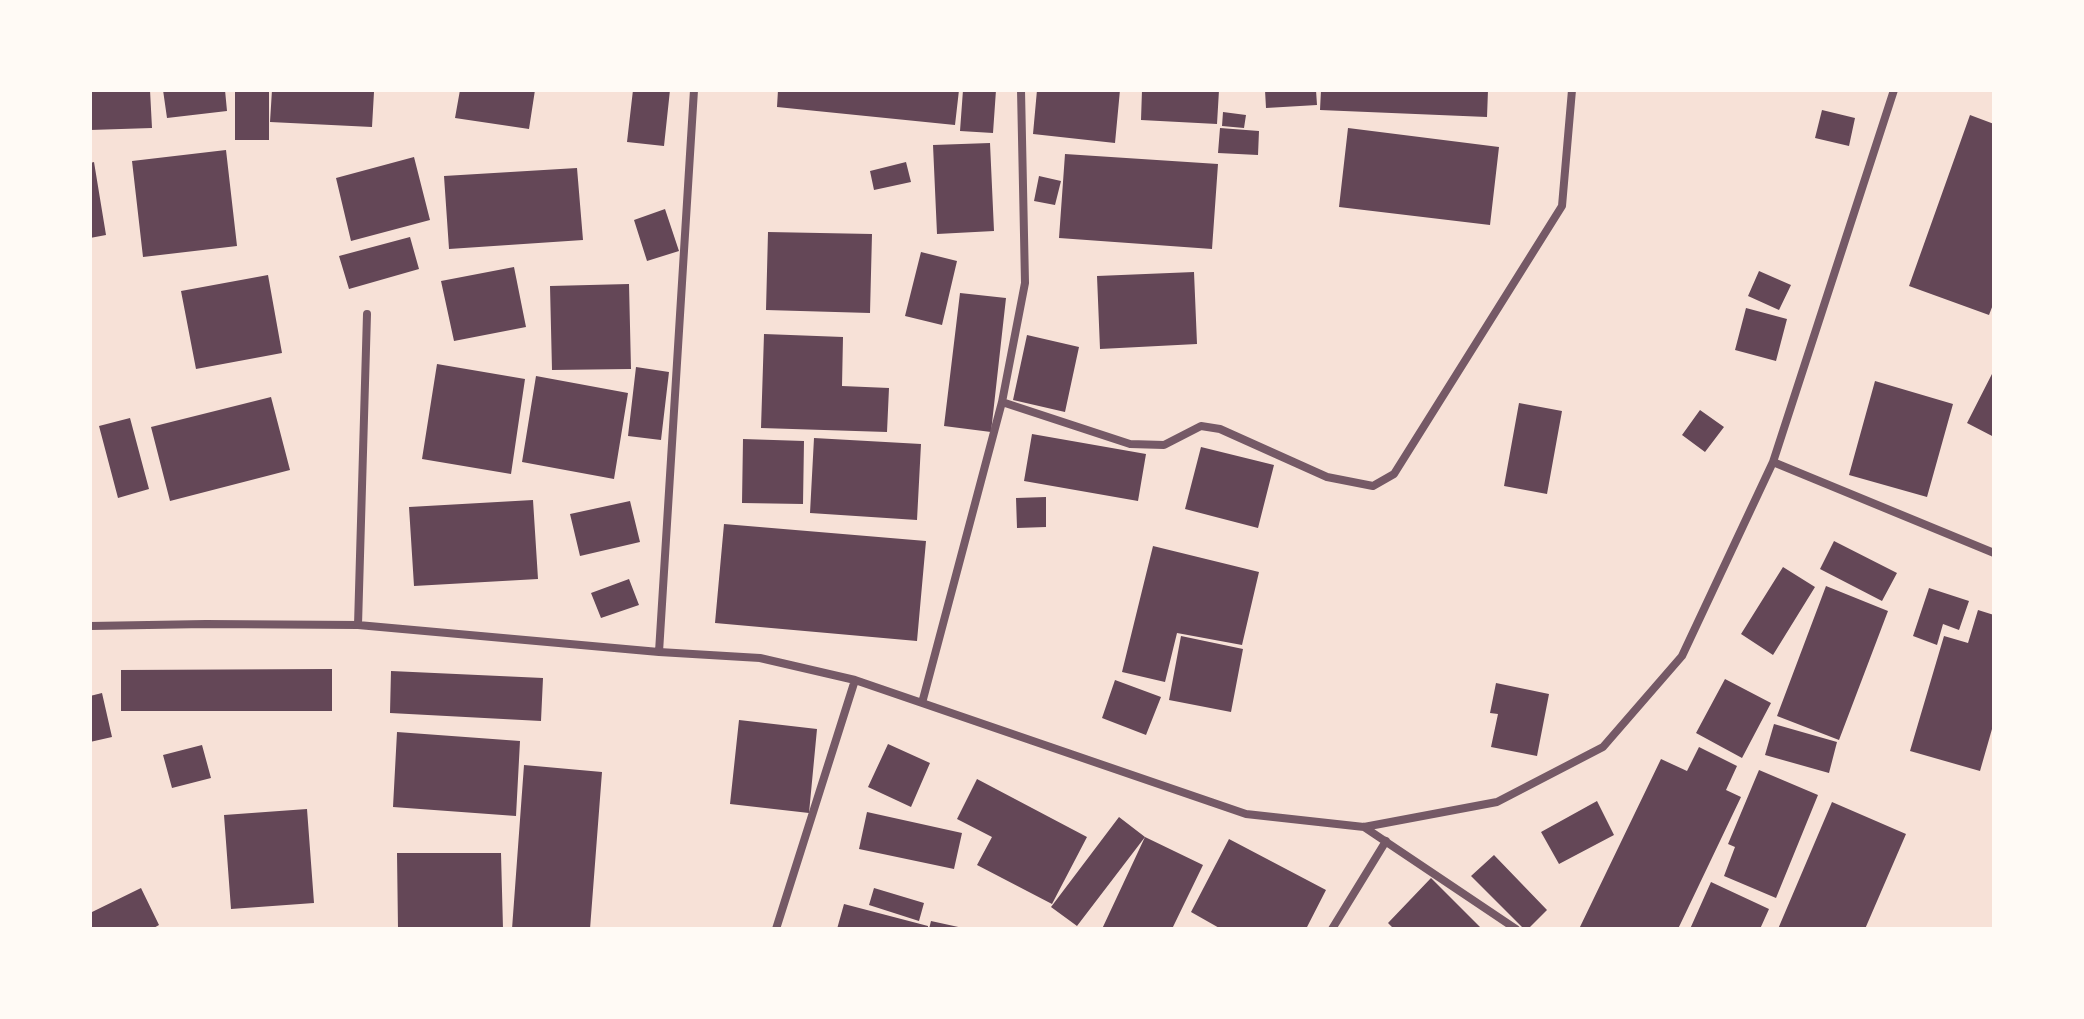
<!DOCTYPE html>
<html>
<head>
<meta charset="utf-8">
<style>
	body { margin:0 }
	#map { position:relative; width:2084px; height:1019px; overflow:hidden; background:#f7e1d7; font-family:"DejaVu Sans",sans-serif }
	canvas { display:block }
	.frame { position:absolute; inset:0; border:92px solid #fffaf5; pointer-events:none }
</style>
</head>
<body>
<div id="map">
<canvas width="2084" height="1019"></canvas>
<div class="frame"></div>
</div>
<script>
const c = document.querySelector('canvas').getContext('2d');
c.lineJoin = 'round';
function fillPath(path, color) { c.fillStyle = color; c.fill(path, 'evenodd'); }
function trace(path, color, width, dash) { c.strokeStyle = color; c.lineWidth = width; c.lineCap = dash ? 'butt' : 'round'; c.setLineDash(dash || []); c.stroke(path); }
fillPath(new Path2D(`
	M90 90H150L152 128 90 130Z
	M163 90H225L227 111 167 118Z
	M235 90H269V140H235Z
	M272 90 374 92 372 127 270 122Z
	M460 90H535L529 129 455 118Z
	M633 90H670L664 146 627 142Z
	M778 90H959L955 125 777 107Z
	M963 90H996L993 133 960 131Z
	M1037 90H1120L1115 143 1033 134Z
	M1142 90H1219L1217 124 1141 120Z
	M1265 90H1316L1317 105 1266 108Z
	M1321 90H1488L1487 117 1320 110Z
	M1822 110 1855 118 1849 146 1815 138Z
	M1223 112 1246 115 1244 128 1222 126Z
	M1970 115 1994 124V302L1989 315 1909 286Z
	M1220 128 1259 131 1258 155 1218 153Z
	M1348 128 1499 147 1490 225 1339 207Z
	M990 143 994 231 937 234 933 145Z
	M226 150 237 246 143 257 132 161Z
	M1065 154 1218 164 1212 249 1059 238Z
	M414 157 430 220 351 241 336 178Z
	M94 162 106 235 90 238V163Z
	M906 162 911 182 874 190 870 171Z
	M577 168 583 240 449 249 444 176Z
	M1039 176 1061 181 1055 205 1034 201Z
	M665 209 679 251 647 261 634 220Z
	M768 232 872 234 870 313 766 310Z
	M410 237 419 269 349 289 339 256Z
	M921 252 957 261 942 325 905 316Z
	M514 267 526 327 454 341 441 281Z
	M1759 271 1791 285 1779 310 1748 296Z
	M1194 272 1197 344 1100 349 1097 276Z
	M268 275 282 353 196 369 181 291Z
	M629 284 631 369 552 370 550 286Z
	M960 293 1006 298 991 432 944 426Z
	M1746 308 1787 319 1776 361 1735 350Z
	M764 334 843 337 842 386 889 388 887 432 761 428Z
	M1027 335 1079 347 1065 412 1013 400Z
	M437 364 525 379 511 474 422 459Z
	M636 367 669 372 661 440 628 436Z
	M1994 370V437L1967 423Z
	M536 376 628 393 614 479 522 462Z
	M1875 381 1953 404 1927 497 1849 475Z
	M271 397 290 470 170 501 151 427Z
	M1519 403 1562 411 1547 494 1504 486Z
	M1700 410 1724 427 1705 452 1682 435Z
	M130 418 149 489 118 498 99 426Z
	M1032 434 1146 454 1138 501 1024 481Z
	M814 438 921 444 917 520 810 513Z
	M743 439 804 441 803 504 742 503Z
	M1201 447 1274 465 1258 528 1185 509Z
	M1046 497V527L1017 528 1016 498Z
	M533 500 538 579 414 586 409 507Z
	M630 501 640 542 580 556 570 514Z
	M724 524 926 541 917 641 715 623Z
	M1834 541 1897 573 1882 601 1820 569Z
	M1153 546 1259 572 1242 645 1177 633 1165 682 1122 672Z
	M1783 567 1815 587 1773 655 1741 634Z
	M629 579 639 605 601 618 591 593Z
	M1826 586 1888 611 1839 740 1777 716Z
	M1929 588 1969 601 1959 630 1943 624 1937 645 1913 636Z
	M1978 610 1994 615V722L1980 771 1910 751 1944 636 1968 643Z
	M1181 636 1243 649 1231 712 1169 700Z
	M332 669V711H121V670Z
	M391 671 543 678 541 721 390 713Z
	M1725 679 1771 703 1742 758 1696 733Z
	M1115 680 1161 697 1146 735 1102 718Z
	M1496 683 1549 694 1537 756 1491 747 1498 714 1490 713Z
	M102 693 112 737 90 742V696Z
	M739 720 817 729 809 813 730 804Z
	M1774 724 1837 742 1829 773 1765 755Z
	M397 732 520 741 516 816 393 807Z
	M888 744 930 763 911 807 868 787Z
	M202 745 211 778 172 788 163 755Z
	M1699 747 1737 766 1726 790 1741 797 1678 929H1579L1661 759 1687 771Z
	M524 765 602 772 590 929H512Z
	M1759 770 1818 795 1776 898 1724 876 1735 847 1728 844Z
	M977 779 1087 837 1052 904 977 865 992 837 957 819Z
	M1597 801 1614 835 1559 864 1541 832Z
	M1832 802 1906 834 1865 929H1778Z
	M307 809 314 903 231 909 224 815Z
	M867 812 962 833 954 869 859 849Z
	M1119 817 1145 837 1203 865 1172 929H1102L1145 837 1077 926 1051 907Z
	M1229 839 1326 890 1306 929H1221L1191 912Z
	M397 853H501L503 929H398Z
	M1494 855 1547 910 1528 929H1524L1471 876Z
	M1431 878 1482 929H1394L1388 923Z
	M1711 882 1769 909 1760 929H1690Z
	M141 888 159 925 152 929H90V913Z
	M874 888 924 903 919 921 869 905Z
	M844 904 928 926V929H837Z
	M931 921 963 928 962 929H929Z`), '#644757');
trace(new Path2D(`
	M1002 402 1130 444 1164 445 1201 426 1220 429 1327 477 1373 486 1394 474 1562 206 1572 90
	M1773 462 1994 553
	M358 625 367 314
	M90 626 206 624 358 625 659 652 760 658 855 680 1246 814 1364 827 1497 802 1603 747 1682 656 1773 462 1894 90
	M659 652 694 90
	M922 703 1002 402 1025 283 1021 90
	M1364 827 1516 929
	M776 929 855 680
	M1332 929 1386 841`), '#755966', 8);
</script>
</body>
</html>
